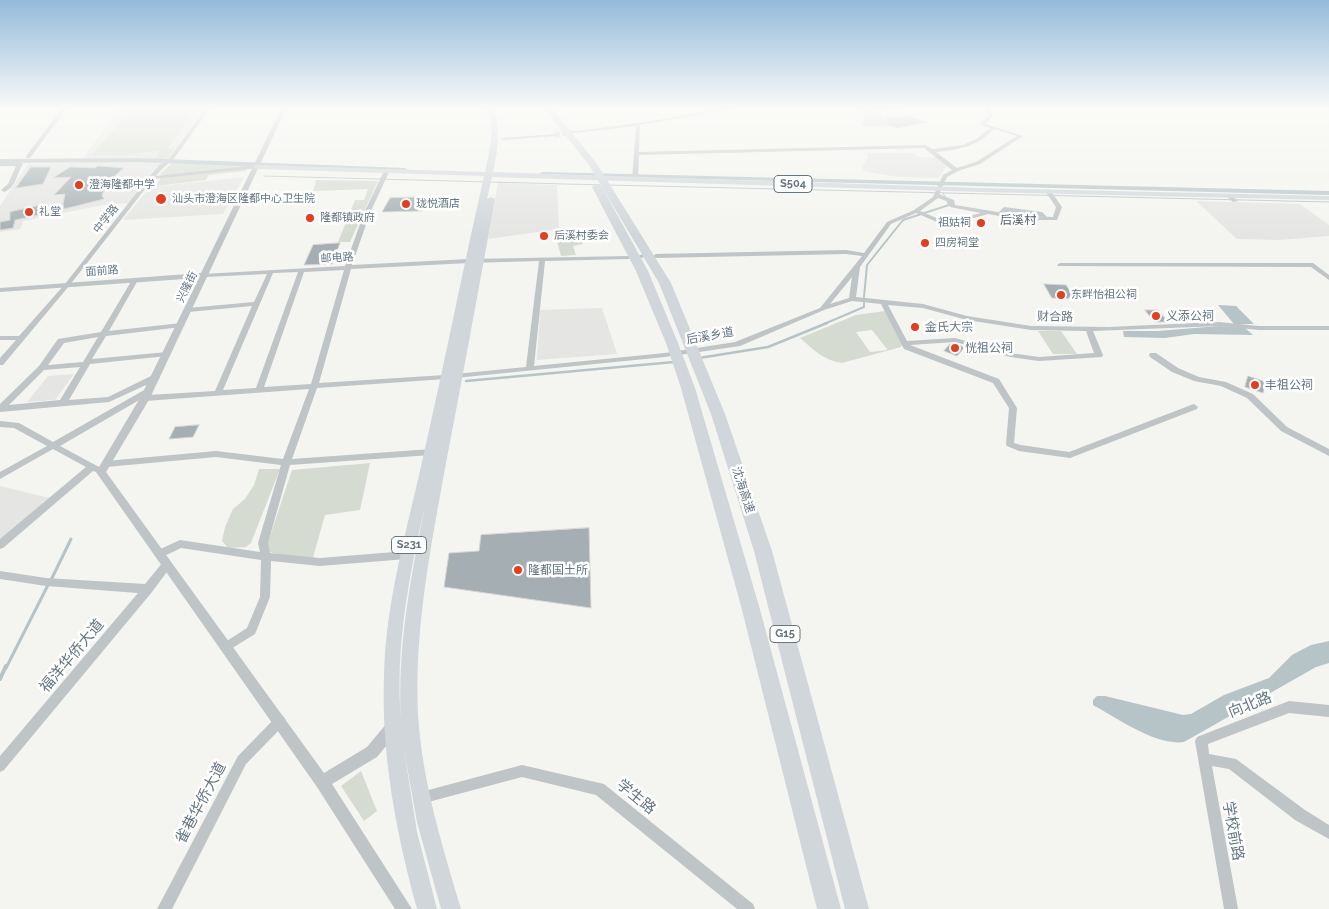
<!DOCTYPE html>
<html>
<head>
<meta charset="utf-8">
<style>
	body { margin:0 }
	canvas { display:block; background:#f4f4f0 }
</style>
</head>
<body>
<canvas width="1329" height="909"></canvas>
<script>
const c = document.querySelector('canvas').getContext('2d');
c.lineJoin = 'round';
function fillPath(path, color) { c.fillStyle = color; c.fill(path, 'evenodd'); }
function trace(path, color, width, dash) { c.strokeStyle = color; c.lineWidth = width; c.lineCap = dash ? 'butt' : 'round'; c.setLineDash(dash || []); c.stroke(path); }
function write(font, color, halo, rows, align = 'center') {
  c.font = font + ' Raleway,"Noto Sans SC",sans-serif'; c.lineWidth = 5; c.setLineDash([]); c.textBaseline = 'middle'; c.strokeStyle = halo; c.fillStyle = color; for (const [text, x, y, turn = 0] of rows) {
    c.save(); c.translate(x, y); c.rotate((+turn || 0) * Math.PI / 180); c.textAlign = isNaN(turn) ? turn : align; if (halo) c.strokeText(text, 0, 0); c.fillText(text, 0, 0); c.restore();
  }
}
fillPath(new Path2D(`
	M122 107H208L163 164 156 167 130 203 103 205 23 221 20 229 0 232V206L28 164 79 163Z
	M867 153H914L918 157H939L947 165 939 178 897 177 863 171 862 167 868 158Z
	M244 177 223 214 123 220 150 187Z
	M498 183 557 185 559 229 488 239Z
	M1196 201 1300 204 1329 225V236L1279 240 1237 239Z
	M602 308 617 354 537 360 540 310Z
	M74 374 55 400 27 402 48 376Z
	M0 486 58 500 0 546Z`), '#e5e5e3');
fillPath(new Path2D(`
	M173 107 189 110 191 115 167 149H174L168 158 155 159 160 150 129 155H92L129 113Z
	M876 111 884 117 887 126H862L864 118 863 112Z
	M173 162 253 164V166L163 176 160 174Z
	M247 169 246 171 209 175 206 180 155 186 161 178Z
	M316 180 378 181 350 242H338L355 200H364L368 189 313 191Z
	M581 238 583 244 573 246 576 255 561 256 557 241Z
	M1095 290 1124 291 1130 300 1101 299Z
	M885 311 903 344 901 347 842 363C824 361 813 349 800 338L856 315ZM872 330 887 349V350L870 352 856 332Z
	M1038 331H1061L1077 354H1053Z
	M370 463 360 510 325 515 312 561 269 552 266 548 292 470Z
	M259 469H280L251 543 246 547 228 548 222 541 225 527 233 509 245 499 254 485Z
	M361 771 377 811 364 821 341 786Z`), '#d6dbd1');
fillPath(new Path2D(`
	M908 116 926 122 898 128 887 125 886 118Z
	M1004 207 1042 212 1047 217 1017 216 999 212Z
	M1218 305 1236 306 1254 324H1234Z
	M1219 326 1245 328 1253 335 1194 334 1165 338 1124 337 1123 331H1158Z
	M1329 641V663L1316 667 1184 742C1156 746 1117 718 1093 705V700L1097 696H1105L1183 715 1191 714 1224 695 1269 678 1292 655 1311 645Z`), '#b6c4c7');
trace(new Path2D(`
	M264 176 603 185
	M608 185 1329 202
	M943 193 948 203`), '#b6c4c7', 1);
trace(new Path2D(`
	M864 297 867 265 903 220 949 205 948 202
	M824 324 864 307V303`), '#b6c4c7', 2);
trace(new Path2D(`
	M699 358 768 347 827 323
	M466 381 674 362`), '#b6c4c7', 2.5);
trace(new Path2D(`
	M51 580 71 539
	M6 668 48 585`), '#b6c4c7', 3);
trace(new Path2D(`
	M0 679 6 666`), '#b6c4c7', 4);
fillPath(new Path2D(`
	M137 158 405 168 408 170 405 172 137 162 0 163V159Z
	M542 172 1329 191V195L540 175 539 174Z`), '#b6c4c7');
const building = new Path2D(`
	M98 166 124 168 106 183 102 196 104 199 64 209 63 204 65 194 54 195 71 177 53 178 70 167 95 168Z
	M31 167H51L43 184 16 188Z
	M429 197 422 211 382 212 390 198Z
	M47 204 48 213 15 220 13 228 0 230V222L10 220V212Z
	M340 243 332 264 304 265 313 245Z
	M1044 284 1066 285 1075 299 1052 298Z
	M1145 310H1158L1168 322H1155Z
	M950 344H955L965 347 957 356 944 351Z
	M1248 376 1266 382 1263 393 1245 387Z
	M199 425 193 437 169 439 175 427Z
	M589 528 591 608 444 587 449 553 479 551 481 535Z`);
fillPath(building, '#a5afb3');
trace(building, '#d5d5d3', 1);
trace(new Path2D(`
	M555 135 573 132`), '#d0d4d4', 5, [5, 2.5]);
fillPath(new Path2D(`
	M63 107H79L67 108 30 158H26V156Z
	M207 107H211L175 157C169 164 162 168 156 176L257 165 260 167 259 168 153 179 69 286 3 365H0V358L16 340H0V336H19L65 284 149 177 159 165 165 162 170 157Z
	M730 107H742L640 125 639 152 925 145 933 149 963 145 978 138 990 128 980 124 989 116 985 107H989L993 116 985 124 1023 136 980 164 958 171 947 177 939 194 954 200 955 205 1022 216 1053 217 1056 207 1045 191 1048 189 1050 190 1062 207 1057 220H1022L988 214 946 226 916 213 891 224 860 267 856 297 923 304 967 316 1031 326 1108 327 1219 322 1259 326H1329V330H1259L1219 326 1093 331 1103 355 1102 357 1039 361 1010 357 955 342 910 345 999 379 1017 408 1014 443 1021 445 1069 452 1191 405 1194 404 1198 407 1197 409 1070 458 1019 451 1007 446 1006 444 1009 408 993 383 904 349 881 304 852 301 824 310 740 346 665 357 445 379 317 388 292 459 431 449 435 452 431 455 290 465 268 543 270 553 320 558 407 551 411 552 412 555 411 558 407 559 320 566 271 561 270 597 255 634 226 652 222 650 220 647 222 644 247 628 260 597 261 560 181 548 160 558 156 557 155 554 156 551 180 540 260 552 258 543 281 465 216 457 106 467 102 464 106 461 216 451 283 459 309 389 145 401 141 399 60 446 99 467 100 469 96 472 93 471 3 548 0 549V539L86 467 53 449 0 479V472L47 446 14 428 0 427V421L19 423 53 442 146 389H152L153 391 148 395 215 391 252 306 188 312 185 310 188 308 254 302 267 274 205 277 203 276V274L345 266 364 213 384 171 389 172 370 213 352 265 469 259 630 256V258L628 259 545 261 534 366 665 353 735 342 820 308 862 256 846 254 656 258 653 256 656 254 846 250 864 253 887 222 914 210 933 197 943 175 952 170 924 148 639 155 638 179 635 181 632 179 636 126 573 133 571 132 645 122ZM994 129 1017 136 976 162 957 168 936 152C958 150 978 146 994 129ZM938 198 949 202 950 207 981 213 946 222 920 211ZM539 261 526 367 445 375 319 383 351 269 469 263ZM344 270 311 384 264 387 304 272ZM298 272 256 388 223 390 273 273ZM852 277 849 298 830 304ZM888 305 923 308 967 320 1031 330 1086 331 1094 353 1039 357 1010 353 955 338 907 341Z
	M855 107 861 109 922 107 860 111Z
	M557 134V135L555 136 503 140 501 139 503 138Z
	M0 162H20L23 164C16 174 17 187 4 192L1 190 8 184 16 166H0Z
	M1226 194H1230L1238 201 1233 202 1226 196Z
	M643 254 646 256 645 257 641 258 638 256Z
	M1060 263H1313L1329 275V280L1311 267 1058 266 1057 265Z
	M135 278 138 280 109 331 181 323 185 325 181 327 106 336 92 359 167 352 171 354 167 356 90 364 69 400 108 397 153 375H159L160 377 159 379 109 402 0 412V404L39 366 58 339 101 332 132 280ZM98 337 83 362 48 365 64 343ZM80 367 60 400 9 405 44 370Z
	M1150 353H1156L1178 368 1199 377 1226 382 1253 394 1287 427 1329 449V456L1281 431 1247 398 1221 386 1194 381 1172 372 1150 357 1149 355Z
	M167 561 171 562 172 565 152 592 4 770 0 772V756L138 593 46 586 0 579V571L46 578 145 584 163 562Z
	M1289 701 1329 705V717L1289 713 1208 744 1209 754 1236 759 1305 810 1329 825V839L1295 820 1229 769 1212 766 1238 909H1224L1195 741 1197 737Z
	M280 715 284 717 286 721 284 725 246 764 172 909H157L238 756 276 717Z
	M522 765 604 784 753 904 755 909H737L596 795 522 777 421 804 416 803 415 798 416 793 421 792Z`), '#bfc4c6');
fillPath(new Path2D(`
	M282 107H287L150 398 106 472 324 773 367 747 387 723 392 721 397 723 399 728 397 733 377 757 332 784 412 909H395L317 787 96 472 140 398 199 278 0 292V288L201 273Z`), '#bfc4c6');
fillPath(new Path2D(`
	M487 107H493C501 130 498 149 493 172L982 188 1329 196V200L982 192 492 177 487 199 491 197 495 199C479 287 463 375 446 463 431 546 414 629 418 714 422 781 442 845 461 909H441L417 822 404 750 417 832 437 909H417C396 832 381 754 384 675 386 598 408 527 424 453 445 361 463 268 484 176L257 169 253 167 257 165 485 172C490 149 495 130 487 107ZM425 506C411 576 397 647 401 719 395 647 409 576 425 506Z`), '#d1d6da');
fillPath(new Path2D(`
	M543 107H551L597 164 671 283 725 414 772 551 869 909H845L754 551 711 414 659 283 589 165Z
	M597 184 602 187 648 271 678 343 695 388 759 606 841 909H817L741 606 681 388 666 343 636 271 592 187Z`), '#d1d6da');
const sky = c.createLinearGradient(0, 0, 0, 235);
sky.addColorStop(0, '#94badb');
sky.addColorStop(0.46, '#fafaf8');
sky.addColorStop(1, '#fafaf800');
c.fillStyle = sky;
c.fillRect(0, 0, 1329, 235);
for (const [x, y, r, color] of [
	[79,185,5,"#e53e1f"],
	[161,199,6,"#e53e1f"],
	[406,204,5,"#e53e1f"],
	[29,212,5,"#e53e1f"],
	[310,218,5,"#e53e1f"],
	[981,223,5,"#e53e1f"],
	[544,236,5,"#e53e1f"],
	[925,243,5,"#e53e1f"],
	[1061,295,5,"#e53e1f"],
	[1156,316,5,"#e53e1f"],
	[915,327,5,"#e53e1f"],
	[955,348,5,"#e53e1f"],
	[1255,385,5,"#e53e1f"],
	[518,570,5,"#e53e1f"]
]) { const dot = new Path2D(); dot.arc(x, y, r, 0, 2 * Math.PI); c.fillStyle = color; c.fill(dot); trace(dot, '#fff', 2); }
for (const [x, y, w] of [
	[793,184,38],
	[409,545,35],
	[785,634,30]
]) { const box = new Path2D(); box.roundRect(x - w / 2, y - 8.5, w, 17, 4); c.fillStyle = '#fff'; c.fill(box); trace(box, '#637682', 1); }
write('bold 11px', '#637682', null, [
	["S504",793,184],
	["S231",409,545],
	["G15",785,634]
]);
write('11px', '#637682', '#fff', [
	["澄海隆都中学",89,185],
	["汕头市澄海区隆都中心卫生院",172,199],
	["珑悦酒店",416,204],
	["礼堂",39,212],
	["隆都镇政府",320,218],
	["祖姑祠",971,223,"right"],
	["后溪村委会",554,236],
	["四房祠堂",935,243],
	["东畔怡祖公祠",1071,295]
], 'left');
write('11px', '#637682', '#fff', [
	["中学路",106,219,-52],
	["邮电路",337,258,-3],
	["面前路",102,271,-4],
	["兴隆街",187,287,-64]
]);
write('12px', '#515f67', '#fff', [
	["后溪村",1018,220]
]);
write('12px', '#637682', '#fff', [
	["义添公祠",1166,316],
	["金氏大宗",925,327],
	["恍祖公祠",965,348],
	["丰祖公祠",1265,385],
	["隆都国土所",528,570]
], 'left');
write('12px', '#637682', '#fff', [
	["财合路",1055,317,1],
	["后溪乡道",710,336,-10],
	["沈海高速",743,490,72]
]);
write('15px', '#637682', '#fff', [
	["福洋华侨大道",72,656,-50],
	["向北路",1250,705,-22],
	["学生路",636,797,39],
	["雀巷华侨大道",201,803,-62],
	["学校前路",1233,831,80]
]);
</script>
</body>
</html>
